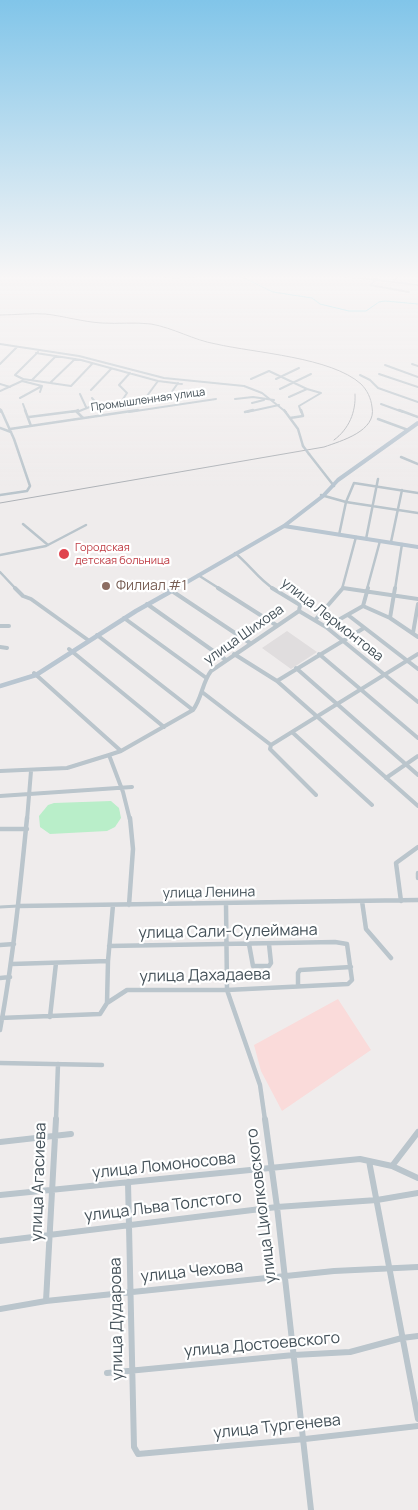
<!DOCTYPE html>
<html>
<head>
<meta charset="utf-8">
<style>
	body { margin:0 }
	canvas { display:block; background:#efecec }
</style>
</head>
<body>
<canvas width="418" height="1510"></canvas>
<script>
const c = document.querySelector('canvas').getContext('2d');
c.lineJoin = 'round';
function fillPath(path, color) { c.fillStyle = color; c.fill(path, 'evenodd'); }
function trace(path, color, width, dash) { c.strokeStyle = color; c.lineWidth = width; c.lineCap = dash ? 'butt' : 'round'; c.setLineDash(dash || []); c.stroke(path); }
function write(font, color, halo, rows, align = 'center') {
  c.font = font + ' Manrope,sans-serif'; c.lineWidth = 4.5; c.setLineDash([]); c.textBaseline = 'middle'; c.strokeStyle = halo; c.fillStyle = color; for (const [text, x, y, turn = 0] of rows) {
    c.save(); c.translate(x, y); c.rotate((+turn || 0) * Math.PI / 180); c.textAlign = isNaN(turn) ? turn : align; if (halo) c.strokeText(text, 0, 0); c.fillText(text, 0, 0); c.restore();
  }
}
fillPath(new Path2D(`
	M287 631 317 652 291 669 262 648Z`), '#e0ddde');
fillPath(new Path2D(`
	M338 999 371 1050 282 1111 261 1071 254 1045Z`), '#fadbda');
fillPath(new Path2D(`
	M111 801 119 808 121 818 115 827 107 831 50 834 40 827 39 816 48 805 54 803Z`), '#b9eec9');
trace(new Path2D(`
	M148 275 175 278 220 275
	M233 275 244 278 273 292 312 298 320 304 349 311H366L379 302 385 301 418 304`), '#86deeb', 1);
trace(new Path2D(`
	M0 907 18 906`), '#bac5cc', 3);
trace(new Path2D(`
	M334 275 418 285
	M377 279 370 285 409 292
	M394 281 398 275
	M0 344 79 356 164 378 244 386 262 393 286 412
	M36 353 81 360 158 381 182 384
	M0 364 17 347
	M412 364 418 366
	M385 365 418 377
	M379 374 418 387
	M360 375 370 380 378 388 418 402
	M23 379 71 386 92 364
	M23 379 15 375 38 352
	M251 379 269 371 307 389 289 397
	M276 379 299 368
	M32 380 56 356
	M50 383 75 359
	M0 384 10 387
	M280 389 311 374
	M91 390 111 369
	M0 391 22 381 42 386 40 392
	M171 393 178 383
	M80 394 86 407
	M20 398 42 386
	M235 399 253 397 274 400
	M252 403 264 400
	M23 404 26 412
	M141 404 158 381
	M381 404 403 412
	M119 405 127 393 119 385 130 373
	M0 409 1 412
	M71 412 76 411
	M77 412 97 404 92 398
	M129 412 216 399
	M247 412 279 405
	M301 412 299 406 321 393 307 389`), '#bac5cc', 2);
trace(new Path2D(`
	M25 410 31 426
	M78 410 76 411 83 418
	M284 410 298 429 303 446
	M399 410 418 417
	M245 412 253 410
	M29 417 76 411
	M290 418 303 416 301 410
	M378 419 408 430
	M0 428 11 432
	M10 429 138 410
	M309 454 334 486
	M401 457 418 464
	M0 495 27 491 30 486 14 439 1 410
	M321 495 346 502 418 513
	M23 524 48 545
	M339 535 346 502 354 483 418 493
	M366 539 378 479
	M391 542 402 490
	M235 553C249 564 259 580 274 589
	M0 555 46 546 86 525
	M0 572 16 589
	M198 575 220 589
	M343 588 349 589
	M342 589 356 537
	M367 589 380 541
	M395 589 402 544`), '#bac5cc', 2.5);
trace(new Path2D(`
	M15 588 23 596 31 599 88 640
	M218 588 276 625
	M272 588 300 605 299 611
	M343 588 418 599
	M169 589 250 643
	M147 604 226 660
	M363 606 390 618 418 637
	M299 611 326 627 418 702
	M348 615 418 669
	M124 618 205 677
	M390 618 395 588
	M316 619 343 588
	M0 626H9
	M326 627 363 606 368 588
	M413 633 418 604
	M97 635 193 710
	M0 647 7 648
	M69 649 164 727
	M234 654 277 681 418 806
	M319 654 418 738
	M296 668 418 775
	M34 673 121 751
	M277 681 364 628
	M202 692 271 745 270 749 316 795
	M292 732 372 805
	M271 745 418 654
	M109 755 123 792 130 820
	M0 771 67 768 109 755 121 751 193 710C202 698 202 683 211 671L299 611
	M386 778 418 756
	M0 796 132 787
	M27 820 31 771`), '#bac5cc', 4);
trace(new Path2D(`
	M0 829H27
	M418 873V878
	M362 901 366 929 391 958
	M401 901 396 863 418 847
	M226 904 227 990 260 1085 265 1120
	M129 905 133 849 130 818
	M19 906 418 900
	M249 944 253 966H269L271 963 269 944
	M0 945 14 944
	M12 964 108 961
	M0 978 10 977
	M298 986V973L300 970 351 967
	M107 1003 108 961 113 905
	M50 1017 56 963
	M0 1018 100 1014 107 1003 127 990H227L348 984 352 980 347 944 335 942 109 946
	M0 1030C13 960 20 889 27 818
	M0 1063 102 1065
	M56 1120 58 1064`), '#bac5cc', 4.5);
trace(new Path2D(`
	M265 1119 277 1207 311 1510
	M0 1142 71 1134
	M369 1161 418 1419
	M392 1166 418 1132
	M128 1182 134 1447 138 1454 305 1439 418 1426
	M0 1195 360 1159 392 1166 418 1178
	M0 1241 277 1207 377 1200 418 1193
	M46 1301 56 1119
	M0 1309 46 1301 334 1271 418 1267
	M107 1373 294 1355 350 1352 402 1338 418 1336`), '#bac5cc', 6);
trace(new Path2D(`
	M284 526 418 547
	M175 589 284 526 323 496 338 480 418 423`), '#b9c6d1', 4);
trace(new Path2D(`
	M0 686 36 675 136 611 177 588`), '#b9c6d1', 4.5);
trace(new Path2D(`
	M0 315C15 315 31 313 45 314 64 316 83 322 102 323 118 324 135 322 151 324 174 328 193 340 216 344 255 353 331 357 361 384 367 390 371 398 372 407 377 431 341 441 324 447L0 503
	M334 440C349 429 356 412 355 394`), '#aeb2b7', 1);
trace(new Path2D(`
	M303 446 309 454`), '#bac5cc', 2.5);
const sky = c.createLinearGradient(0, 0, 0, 486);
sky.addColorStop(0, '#81c5e9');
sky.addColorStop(0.57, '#f8f6f6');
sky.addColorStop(1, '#f8f6f600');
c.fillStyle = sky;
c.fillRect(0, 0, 418, 486);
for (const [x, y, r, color] of [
	[64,554,6,"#e0444e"],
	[106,586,5,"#8d6e63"]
]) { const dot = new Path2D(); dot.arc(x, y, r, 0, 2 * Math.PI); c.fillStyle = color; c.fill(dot); trace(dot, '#fff', 2); }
write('11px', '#445159', '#fff', [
	["Промышленная улица",148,400,-8]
]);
write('11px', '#be3a42', '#fff', [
	["Городская",75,548],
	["детская больница",75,561]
], 'left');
write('14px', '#785e54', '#fff', [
	["Филиал #1",116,586]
], 'left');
write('14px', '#445159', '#fff', [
	["улица Лермонтова",332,620,38],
	["улица Шихова",244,635,-35],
	["улица Ленина",209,893,-1]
]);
write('16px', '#445159', '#fff', [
	["улица Сали-Сулеймана",228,932,-1],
	["улица Дахадаева",205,976,-1],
	["улица Ломоносова",164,1166,-6],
	["улица Агасиева",39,1182,-88],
	["улица Циолковского",262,1206,-97],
	["улица Льва Толстого",163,1207,-7],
	["улица Чехова",192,1272,-6],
	["улица Дударова",117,1319,-91],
	["улица Достоевского",262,1345,-5],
	["улица Тургенева",277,1427,-6]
]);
</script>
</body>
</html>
